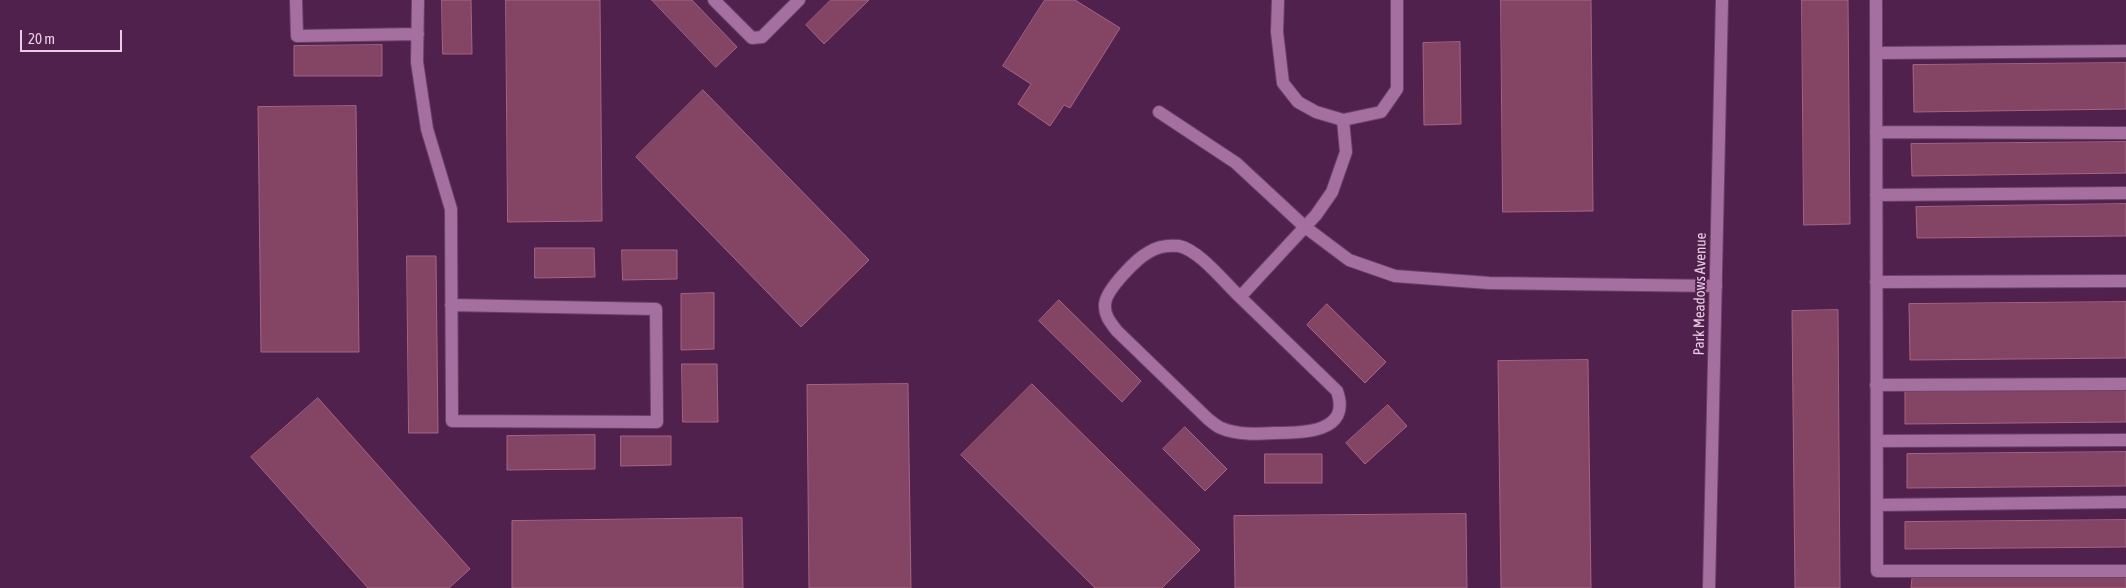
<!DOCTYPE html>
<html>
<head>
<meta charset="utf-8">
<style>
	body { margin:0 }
	#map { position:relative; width:2126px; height:588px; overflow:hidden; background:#50214c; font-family:"Asap Condensed",sans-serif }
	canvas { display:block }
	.scale { position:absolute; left:20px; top:30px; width:102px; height:22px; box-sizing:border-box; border:2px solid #e9cce5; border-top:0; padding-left:6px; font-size:15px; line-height:18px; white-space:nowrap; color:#e9cce5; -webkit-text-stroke:4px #50214c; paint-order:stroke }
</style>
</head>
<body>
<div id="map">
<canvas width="2126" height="588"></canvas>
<div class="scale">20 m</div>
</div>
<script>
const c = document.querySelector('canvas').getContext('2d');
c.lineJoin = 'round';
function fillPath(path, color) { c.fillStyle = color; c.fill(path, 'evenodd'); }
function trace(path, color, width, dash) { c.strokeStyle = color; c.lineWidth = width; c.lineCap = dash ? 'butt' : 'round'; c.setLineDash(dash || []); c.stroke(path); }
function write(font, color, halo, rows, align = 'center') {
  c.font = font + ' "Asap Condensed",sans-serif'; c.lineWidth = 4; c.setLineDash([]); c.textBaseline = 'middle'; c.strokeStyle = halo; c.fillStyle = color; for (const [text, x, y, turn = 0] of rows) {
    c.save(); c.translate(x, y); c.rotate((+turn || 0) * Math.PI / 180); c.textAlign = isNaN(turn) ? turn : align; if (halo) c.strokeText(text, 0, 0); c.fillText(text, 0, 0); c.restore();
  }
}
const building = new Path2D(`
	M442 0H471L472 54H443Z
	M506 0H600L602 221 508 222Z
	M652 0H692L737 47 716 67Z
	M831 0H869L824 44 806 25Z
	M1045 0H1075L1120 28 1070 108 1064 105 1050 126 1018 104 1031 84 1003 66Z
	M1501 0H1591L1593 211 1503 212Z
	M1802 0H1848L1850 224 1804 225Z
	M1460 42 1461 124 1424 125 1423 43Z
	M382 45V76H294V46Z
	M2126 63V109L1914 112 1913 65Z
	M703 90 869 260 801 327 636 157Z
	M356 106 359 352H261L258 107Z
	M2126 142V173L1912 176 1911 144Z
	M2126 204V236L1917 238 1916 207Z
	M535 248H594L595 277 535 278Z
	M622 250H677V279L623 280Z
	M407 256H436L438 433H409Z
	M714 293V349L681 350V294Z
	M1059 300 1141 381 1122 402 1039 321Z
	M2126 302V358L1910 360 1909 304Z
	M1327 304 1386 362 1365 383 1307 325Z
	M1838 310 1840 588H1795L1792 311Z
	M1588 360 1591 588H1501L1498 361Z
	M682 364H717L718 422H683Z
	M908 384 911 588H809L807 385Z
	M1032 384 1200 550 1162 588H1095L961 455Z
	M2126 390V422L1905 424V392Z
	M318 398 470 569 449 588H368L251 457Z
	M1388 405 1407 426 1365 464 1346 443Z
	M1185 427 1227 469 1205 491 1163 449Z
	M595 435V469L507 470V436Z
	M621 436H671V465L621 466Z
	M2126 452V486L1907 488V454Z
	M1265 454H1322V483H1265Z
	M1466 514 1467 588H1235L1234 516Z
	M742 518 743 588H512V521Z
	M2126 520V547L1905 549V522Z
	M2126 576V588H1911L1912 578Z`);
fillPath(building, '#844564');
trace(building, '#a66483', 1);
const lane = new Path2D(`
	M296 0 297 36 418 34
	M418 0 417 62 427 129 451 209 452 421 657 422 656 309 451 305
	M714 0 752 38 762 37 799 0
	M1278 0 1277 32 1283 83 1298 102 1316 112 1343 120 1381 112 1397 89V0
	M1876 0 1877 571H2126
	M1876 53 2126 51
	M1159 112 1236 163 1305 227 1349 260 1395 276 1489 283 1716 286
	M1876 132 2126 133
	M1876 195 2126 193
	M1876 282 2126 281
	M1240 297C1225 283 1199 250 1179 246 1169 245 1157 247 1149 252 1136 259 1106 290 1105 304 1104 315 1110 322 1117 331L1208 419C1212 422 1216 426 1221 428 1237 435 1257 434 1275 433 1302 433 1352 433 1337 391L1240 297 1316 215 1332 192 1346 152 1343 120
	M1876 385 2126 384
	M1877 441 2126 440
	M1877 505 2126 502`);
const street = new Path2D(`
	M1709 588 1722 0`);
trace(lane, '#6a4167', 14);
trace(street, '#6a4167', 14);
trace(lane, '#a5709f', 12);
trace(street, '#a5709f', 12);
write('15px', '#e9cce5', '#50214c', [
	["Park Meadows Avenue",1700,294,-89]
]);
</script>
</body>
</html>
